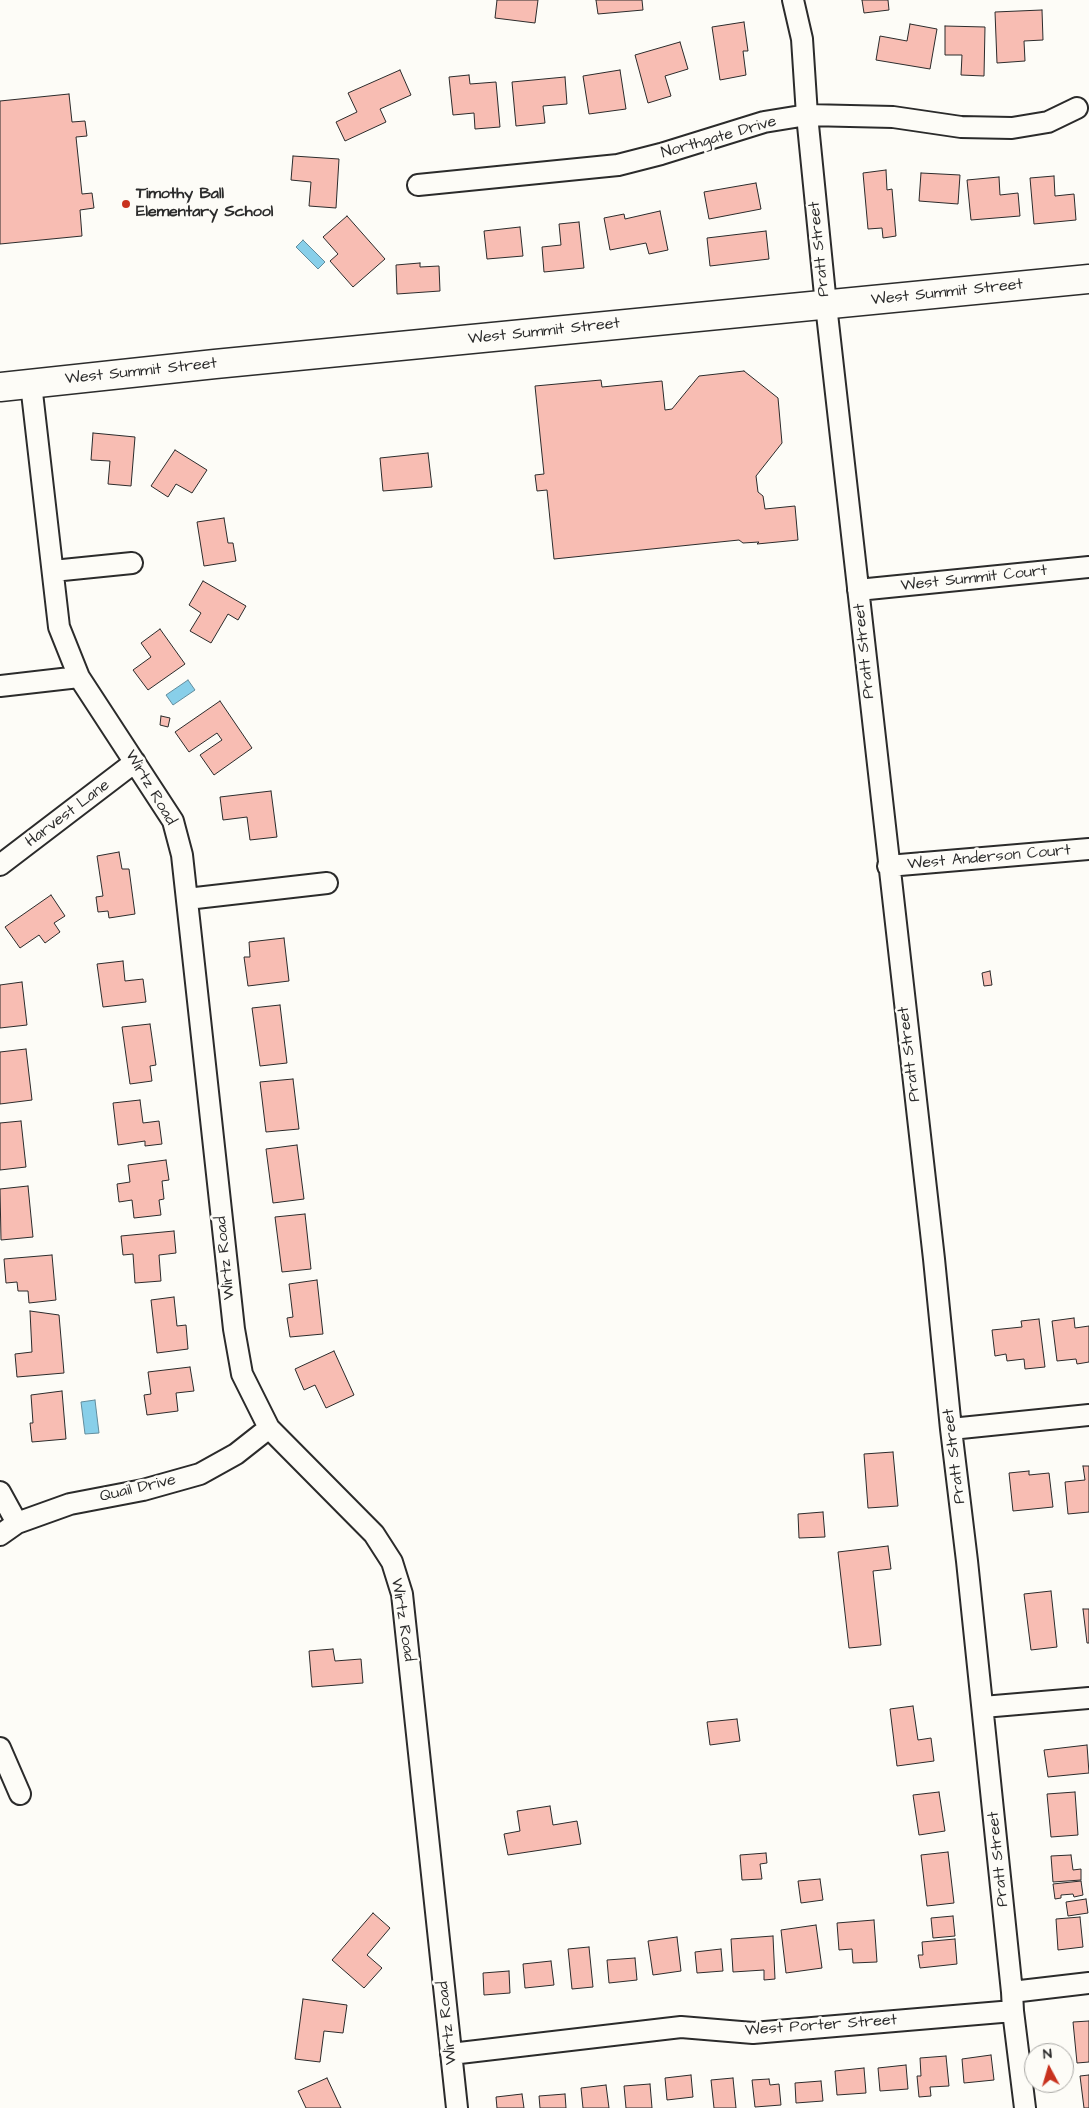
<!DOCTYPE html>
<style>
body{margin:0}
#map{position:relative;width:1089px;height:2108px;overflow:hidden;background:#fdfcf7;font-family:"Architects Daughter",sans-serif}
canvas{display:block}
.north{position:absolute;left:1024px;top:2043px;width:50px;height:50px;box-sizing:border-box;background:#fdfcf7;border:1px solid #a9a8a5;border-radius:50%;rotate:354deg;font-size:14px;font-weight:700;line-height:20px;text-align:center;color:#2b2b2b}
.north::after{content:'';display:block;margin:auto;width:18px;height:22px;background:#c8321e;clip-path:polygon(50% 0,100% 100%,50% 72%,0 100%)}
</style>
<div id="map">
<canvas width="1089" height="2108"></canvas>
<div class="north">N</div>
</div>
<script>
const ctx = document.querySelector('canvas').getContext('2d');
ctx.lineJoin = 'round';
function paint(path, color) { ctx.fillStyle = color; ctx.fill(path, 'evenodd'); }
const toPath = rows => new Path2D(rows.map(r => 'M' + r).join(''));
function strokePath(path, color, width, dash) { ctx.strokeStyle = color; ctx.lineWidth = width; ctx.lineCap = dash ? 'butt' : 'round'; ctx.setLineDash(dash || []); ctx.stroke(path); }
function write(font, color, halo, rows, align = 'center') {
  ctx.font = font + ' "Architects Daughter",sans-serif'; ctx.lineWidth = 5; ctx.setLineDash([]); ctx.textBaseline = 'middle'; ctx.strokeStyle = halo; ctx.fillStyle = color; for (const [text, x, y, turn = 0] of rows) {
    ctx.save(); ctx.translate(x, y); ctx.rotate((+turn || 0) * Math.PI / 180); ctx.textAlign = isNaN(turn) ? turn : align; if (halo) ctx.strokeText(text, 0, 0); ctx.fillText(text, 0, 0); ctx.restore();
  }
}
const water = toPath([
 [303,240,325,262,318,269,296,247,303,240],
 [188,680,195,690,173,705,166,695,188,680],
 [95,1400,99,1433,85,1434,81,1402,95,1400]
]);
const building = toPath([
 [497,0,538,0,535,23,495,18,497,0],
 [596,0,642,0,643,10,598,14,596,0],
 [862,0,888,0,889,10,864,13,862,0],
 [1042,10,1043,40,1024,41,1025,61,997,63,995,12,1042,10],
 [744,22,748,51,743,51,746,75,720,80,712,27,744,22],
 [910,24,937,29,930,69,876,60,880,36,907,41,910,24],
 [945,26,985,27,984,76,961,75,962,55,945,55,945,26],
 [680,42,688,69,665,76,671,96,648,103,635,55,680,42],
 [400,70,411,95,380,109,386,122,345,141,336,122,357,112,348,93,400,70],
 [620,70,626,109,589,114,583,76,620,70],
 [469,75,470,84,496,82,500,127,475,129,474,113,453,115,449,77,469,75],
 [565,77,567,104,543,106,545,123,516,126,512,82,565,77],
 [69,94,72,122,85,121,87,136,76,137,82,194,92,193,94,208,80,210,82,236,0,244,0,101,69,94],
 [293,156,339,159,336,208,309,206,311,182,291,180,293,156],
 [886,170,887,190,892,189,896,236,883,238,882,228,868,229,863,173,886,170],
 [921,173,960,175,958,204,919,201,921,173],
 [1054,176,1055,196,1074,194,1076,220,1034,224,1030,178,1054,176],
 [999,177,1000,195,1018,193,1020,216,971,220,967,180,999,177],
 [756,183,761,209,709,219,704,192,756,183],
 [660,211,668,250,649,254,646,243,610,250,604,218,624,214,625,219,660,211],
 [347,216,385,259,353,287,330,261,338,254,323,237,347,216],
 [579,222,584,268,544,272,542,247,561,245,559,224,579,222],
 [520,227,523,256,487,259,484,231,520,227],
 [766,231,769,259,710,266,707,238,766,231],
 [420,263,420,267,439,266,440,291,397,294,396,265,420,263],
 [744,371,778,398,782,443,756,476,758,492,763,496,765,509,795,506,798,540,757,544,759,542,743,543,739,540,554,559,547,490,537,491,535,475,544,474,535,386,601,380,602,387,662,381,665,410,672,409,699,376,744,371],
 [93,433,135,437,131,486,108,484,110,461,91,460,93,433],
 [175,450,207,470,192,493,176,484,168,497,151,486,175,450],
 [428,453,432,487,383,491,380,458,428,453],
 [224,518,228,543,233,543,236,561,204,566,197,522,224,518],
 [203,581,246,606,238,620,228,614,211,643,190,631,201,613,189,605,203,581],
 [160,629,185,664,148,690,133,670,151,657,141,643,160,629],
 [220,701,252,748,214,775,200,755,222,740,217,733,189,752,175,732,220,701],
 [161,716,170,718,168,727,160,725,161,716],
 [271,791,277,837,250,840,247,817,223,820,220,797,271,791],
 [119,852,122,869,129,869,135,914,109,918,108,911,98,912,96,897,103,896,97,856,119,852],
 [51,895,65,916,54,923,60,932,45,943,39,935,20,948,5,927,51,895],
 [284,938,289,981,248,986,244,957,250,957,249,942,284,938],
 [123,961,125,981,143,979,146,1002,103,1007,97,964,123,961],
 [990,971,992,985,984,986,982,973,990,971],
 [22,982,27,1025,0,1028,0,985,22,982],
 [280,1005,287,1063,260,1066,252,1008,280,1005],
 [150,1024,156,1065,150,1066,152,1081,130,1084,122,1027,150,1024],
 [26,1049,32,1100,0,1104,0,1052,26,1049],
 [293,1079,299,1129,266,1132,260,1082,293,1079],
 [140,1100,143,1123,159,1121,162,1144,145,1146,145,1141,118,1145,113,1103,140,1100],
 [21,1121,26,1167,0,1170,0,1123,21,1121],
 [297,1145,304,1199,273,1203,266,1149,297,1145],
 [166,1160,169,1180,162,1181,164,1199,159,1200,161,1215,134,1218,132,1200,119,1202,117,1184,130,1182,128,1165,166,1160],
 [28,1186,33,1237,1,1240,0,1189,28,1186],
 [305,1214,311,1269,282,1272,275,1217,305,1214],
 [174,1231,176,1253,159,1255,161,1281,135,1283,133,1254,123,1255,121,1236,174,1231],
 [52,1255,56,1300,29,1303,28,1291,18,1291,17,1282,6,1283,4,1259,52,1255],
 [317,1280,323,1334,290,1337,287,1318,293,1317,289,1284,317,1280],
 [174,1297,177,1326,186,1325,188,1349,157,1353,151,1300,174,1297],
 [30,1311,59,1315,64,1373,17,1377,15,1354,32,1352,30,1311],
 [1074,1318,1075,1328,1089,1326,1089,1362,1077,1364,1076,1359,1057,1361,1052,1321,1074,1318],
 [1039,1319,1045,1367,1025,1369,1024,1359,1007,1361,1006,1354,995,1356,992,1330,1022,1327,1021,1321,1039,1319],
 [334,1351,354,1395,326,1408,315,1385,304,1390,295,1369,334,1351],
 [190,1367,194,1391,176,1393,178,1411,147,1415,144,1395,151,1394,148,1372,190,1367],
 [62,1391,66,1439,32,1442,30,1423,33,1423,31,1395,62,1391],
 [893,1452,898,1506,868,1508,864,1454,893,1452],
 [1083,1466,1089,1466,1089,1512,1068,1514,1065,1482,1085,1480,1083,1466],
 [1029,1471,1029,1475,1049,1473,1053,1507,1013,1511,1009,1473,1029,1471],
 [823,1512,825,1537,799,1538,798,1514,823,1512],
 [888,1546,891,1569,873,1571,881,1645,849,1648,838,1552,888,1546],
 [1051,1591,1057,1647,1031,1650,1024,1594,1051,1591],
 [1083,1609,1089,1609,1089,1643,1087,1643,1083,1609],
 [333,1649,335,1661,361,1659,363,1683,312,1687,309,1651,333,1649],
 [913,1706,918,1740,931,1738,934,1761,897,1766,890,1709,913,1706],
 [737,1719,740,1741,710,1745,707,1722,737,1719],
 [1087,1745,1089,1773,1048,1777,1044,1750,1087,1745],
 [939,1792,945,1831,919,1835,913,1795,939,1792],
 [1075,1792,1078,1835,1051,1837,1047,1794,1075,1792],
 [550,1806,553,1825,577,1821,581,1844,508,1855,504,1834,520,1831,517,1811,550,1806],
 [948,1852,954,1903,927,1906,921,1855,948,1852],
 [766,1853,767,1863,760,1864,762,1879,742,1880,740,1855,766,1853],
 [1071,1855,1073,1870,1081,1869,1081,1880,1053,1882,1051,1856,1071,1855],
 [820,1879,823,1900,801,1903,798,1881,820,1879],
 [1081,1881,1083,1895,1074,1897,1073,1894,1061,1895,1061,1898,1055,1899,1053,1884,1081,1881],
 [1086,1899,1088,1913,1068,1916,1066,1902,1086,1899],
 [373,1913,390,1928,367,1955,382,1968,364,1988,332,1960,373,1913],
 [953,1916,955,1936,933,1938,931,1918,953,1916],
 [1080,1917,1083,1947,1058,1950,1056,1919,1080,1917],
 [874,1920,877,1962,853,1963,852,1949,839,1950,837,1923,874,1920],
 [816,1925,822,1968,786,1973,781,1930,816,1925],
 [773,1936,775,1979,764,1980,764,1970,733,1972,731,1939,773,1936],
 [677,1937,681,1971,653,1975,648,1941,677,1937],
 [955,1939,957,1964,920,1968,918,1955,923,1955,922,1942,955,1939],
 [589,1947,593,1987,572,1989,568,1949,589,1947],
 [721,1949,723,1971,697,1973,695,1952,721,1949],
 [635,1958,637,1980,609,1983,607,1960,635,1958],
 [551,1961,554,1985,525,1988,523,1964,551,1961],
 [509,1971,510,1993,484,1995,483,1973,509,1971],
 [303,1999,347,2005,343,2033,324,2031,320,2062,295,2059,303,1999],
 [1089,2021,1089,2062,1077,2063,1073,2022,1089,2021],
 [991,2055,994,2080,964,2083,962,2059,991,2055],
 [946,2056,949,2086,930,2087,931,2096,919,2097,917,2076,921,2076,920,2058,946,2056],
 [906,2065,908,2089,880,2091,878,2068,906,2065],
 [864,2068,866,2093,837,2095,835,2071,864,2068],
 [691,2075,693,2097,667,2100,665,2078,691,2075],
 [1089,2075,1089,2108,1084,2108,1080,2076,1089,2075],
 [327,2078,341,2108,306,2108,298,2091,327,2078],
 [733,2078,736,2108,714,2108,711,2080,733,2078],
 [769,2079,770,2085,779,2084,781,2105,755,2107,752,2080,769,2079],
 [821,2081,823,2101,796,2103,795,2083,821,2081],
 [650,2084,652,2108,626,2108,624,2086,650,2084],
 [606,2085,609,2108,583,2108,581,2088,606,2085],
 [522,2094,524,2108,497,2108,496,2097,522,2094],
 [565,2094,566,2108,540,2108,539,2096,565,2094]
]);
const street = toPath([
 [793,0,802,39,807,115,826,305,934,1259,951,1429,967,1561,1012,1992,1013,2011,1025,2108],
 [418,185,618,165,661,154,764,122,807,115,893,117,961,127,1012,128,1048,122,1077,108],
 [31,384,59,627,79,677,173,821,182,855,234,1329,242,1374,269,1428,374,1534,392,1562,402,1594,457,2108],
 [53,571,132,563],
 [858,590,1089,567],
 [0,686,79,677],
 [0,865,135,762],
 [888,866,1089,849],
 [187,899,327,883],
 [951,1429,1089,1415],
 [0,1492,17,1523],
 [0,1535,17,1523,70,1504,143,1490,200,1474,236,1454,269,1428],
 [983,1707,1089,1698],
 [0,1748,20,1794],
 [1012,1992,1089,1983],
 [451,2054,681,2027,753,2033,1013,2011]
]);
const secondary = toPath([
 [0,387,215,364,1089,279]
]);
const markers = [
 [126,204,5,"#c8321e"]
];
const streetNames = [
 ["Northgate Drive",719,138,-16],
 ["Pratt Street",820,249,-96],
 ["West Summit Street",947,293,-6],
 ["West Summit Street",544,332,-6],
 ["West Summit Street",141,372,-6],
 ["West Summit Court",974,579,-6],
 ["Pratt Street",865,651,-96],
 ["Wirtz Road",150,788,59],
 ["Harvest Lane",68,814,-37],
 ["West Anderson Court",989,858,-5],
 ["Pratt Street",910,1054,-97],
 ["Wirtz Road",226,1258,-96],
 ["Pratt Street",955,1456,-97],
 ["Quail Drive",138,1489,-13],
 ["Wirtz Road",402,1620,81],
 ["Pratt Street",999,1859,-96],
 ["Wirtz Road",448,2023,-96],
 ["West Porter Street",821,2026,-4]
];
const poiNames = [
 ["Timothy Ball",136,195],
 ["Elementary School",136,213]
];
paint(water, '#88cfe9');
strokePath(water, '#638d9d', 1);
paint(building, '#f8bdb3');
strokePath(building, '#2b2b2b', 1);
strokePath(street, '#2b2b2b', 24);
strokePath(secondary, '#2b2b2b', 31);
strokePath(street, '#fdfcf7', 20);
strokePath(secondary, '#fdfcf7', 28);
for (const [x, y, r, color] of markers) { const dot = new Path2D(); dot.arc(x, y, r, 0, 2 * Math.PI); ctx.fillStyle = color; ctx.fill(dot); strokePath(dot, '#fdfcf7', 2); }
write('16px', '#2b2b2b', '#fdfcf7', streetNames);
write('bold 16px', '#2b2b2b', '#fdfcf7', poiNames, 'left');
</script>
